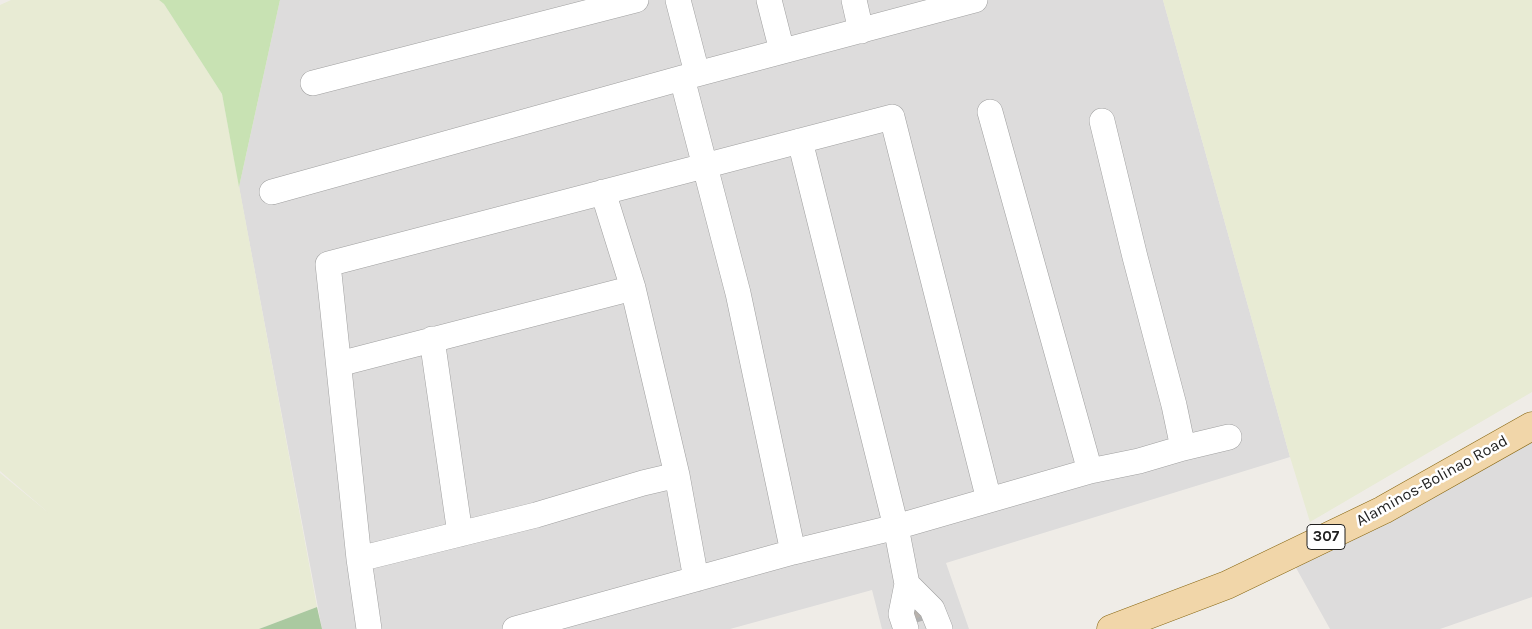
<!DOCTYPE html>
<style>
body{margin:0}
canvas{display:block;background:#efece7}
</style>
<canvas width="1532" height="629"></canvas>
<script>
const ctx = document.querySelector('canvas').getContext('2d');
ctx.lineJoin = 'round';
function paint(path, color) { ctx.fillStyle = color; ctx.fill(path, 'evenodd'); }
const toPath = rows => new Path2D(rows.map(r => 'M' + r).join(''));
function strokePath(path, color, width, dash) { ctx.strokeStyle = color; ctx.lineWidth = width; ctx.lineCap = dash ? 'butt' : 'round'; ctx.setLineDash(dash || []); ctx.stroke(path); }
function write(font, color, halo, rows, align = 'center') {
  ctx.font = font + ' Karla,sans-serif'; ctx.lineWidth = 5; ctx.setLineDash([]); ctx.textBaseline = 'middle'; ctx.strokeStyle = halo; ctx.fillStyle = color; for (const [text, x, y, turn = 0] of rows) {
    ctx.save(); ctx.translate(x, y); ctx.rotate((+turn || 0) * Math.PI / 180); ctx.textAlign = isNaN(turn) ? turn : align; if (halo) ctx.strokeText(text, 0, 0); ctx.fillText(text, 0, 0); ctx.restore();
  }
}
const residential = toPath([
 [280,0,1163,0,1290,457,946,563,969,629,882,629,872,590,730,629,322,629,239,187],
 [1532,441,1532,597,1440,629,1330,629,1295,566]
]);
const farmland = toPath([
 [11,0,159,0,164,4,222,94,317,607,259,629,0,629,0,473,50,514,0,471,0,5],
 [1163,0,1532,0,1532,392,1310,522,1290,457]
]);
const grass = toPath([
 [159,0,280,0,239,187,222,94,164,4]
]);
const forest = toPath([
 [317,607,322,629,259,629]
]);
const shadow = toPath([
 [908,607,928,619,915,623]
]);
const building = toPath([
 [921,602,925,615,911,620,907,607]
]);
const street = toPath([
 [678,0,697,73],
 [769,0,782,51],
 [854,0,861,31],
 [682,78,738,293,793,552],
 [313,83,636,0],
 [990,112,1090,471],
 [1102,121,1135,257,1174,405,1183,448],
 [800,141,896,527,907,584,901,614,906,629],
 [272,192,682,78,975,0],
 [603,192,633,288,677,475,696,579],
 [432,339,460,534],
 [339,364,633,288],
 [359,559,536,515,643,483,677,475],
 [907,584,932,609,940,629],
 [369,629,359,559,328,264,892,117,989,500],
 [515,629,793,552,896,527,1090,471,1139,461,1183,448,1229,437]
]);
const primary = toPath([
 [1111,629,1227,585,1383,510,1532,426]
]);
const shields = [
 [1326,537,38]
];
const shieldNames = [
 ["307",1326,537]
];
const streetNames = [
 ["Alaminos-Bolinao Road",1432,481,-29]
];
paint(residential, '#dddcdc');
paint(farmland, '#e8ebd4');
paint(grass, '#c8e2b3');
paint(forest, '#aac9a0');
paint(shadow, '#0003');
paint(building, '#b8b2ad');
strokePath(street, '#a0a0a0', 26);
strokePath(primary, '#886712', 29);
strokePath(street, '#fff', 25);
strokePath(primary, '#f1d6a9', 28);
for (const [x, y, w] of shields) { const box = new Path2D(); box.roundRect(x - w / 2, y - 12.5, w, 25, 4); ctx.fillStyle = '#fff'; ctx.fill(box); strokePath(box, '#1f1f1f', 1); }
write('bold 15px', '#1f1f1f', null, shieldNames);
write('16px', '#1f1f1f', '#fff', streetNames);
</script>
